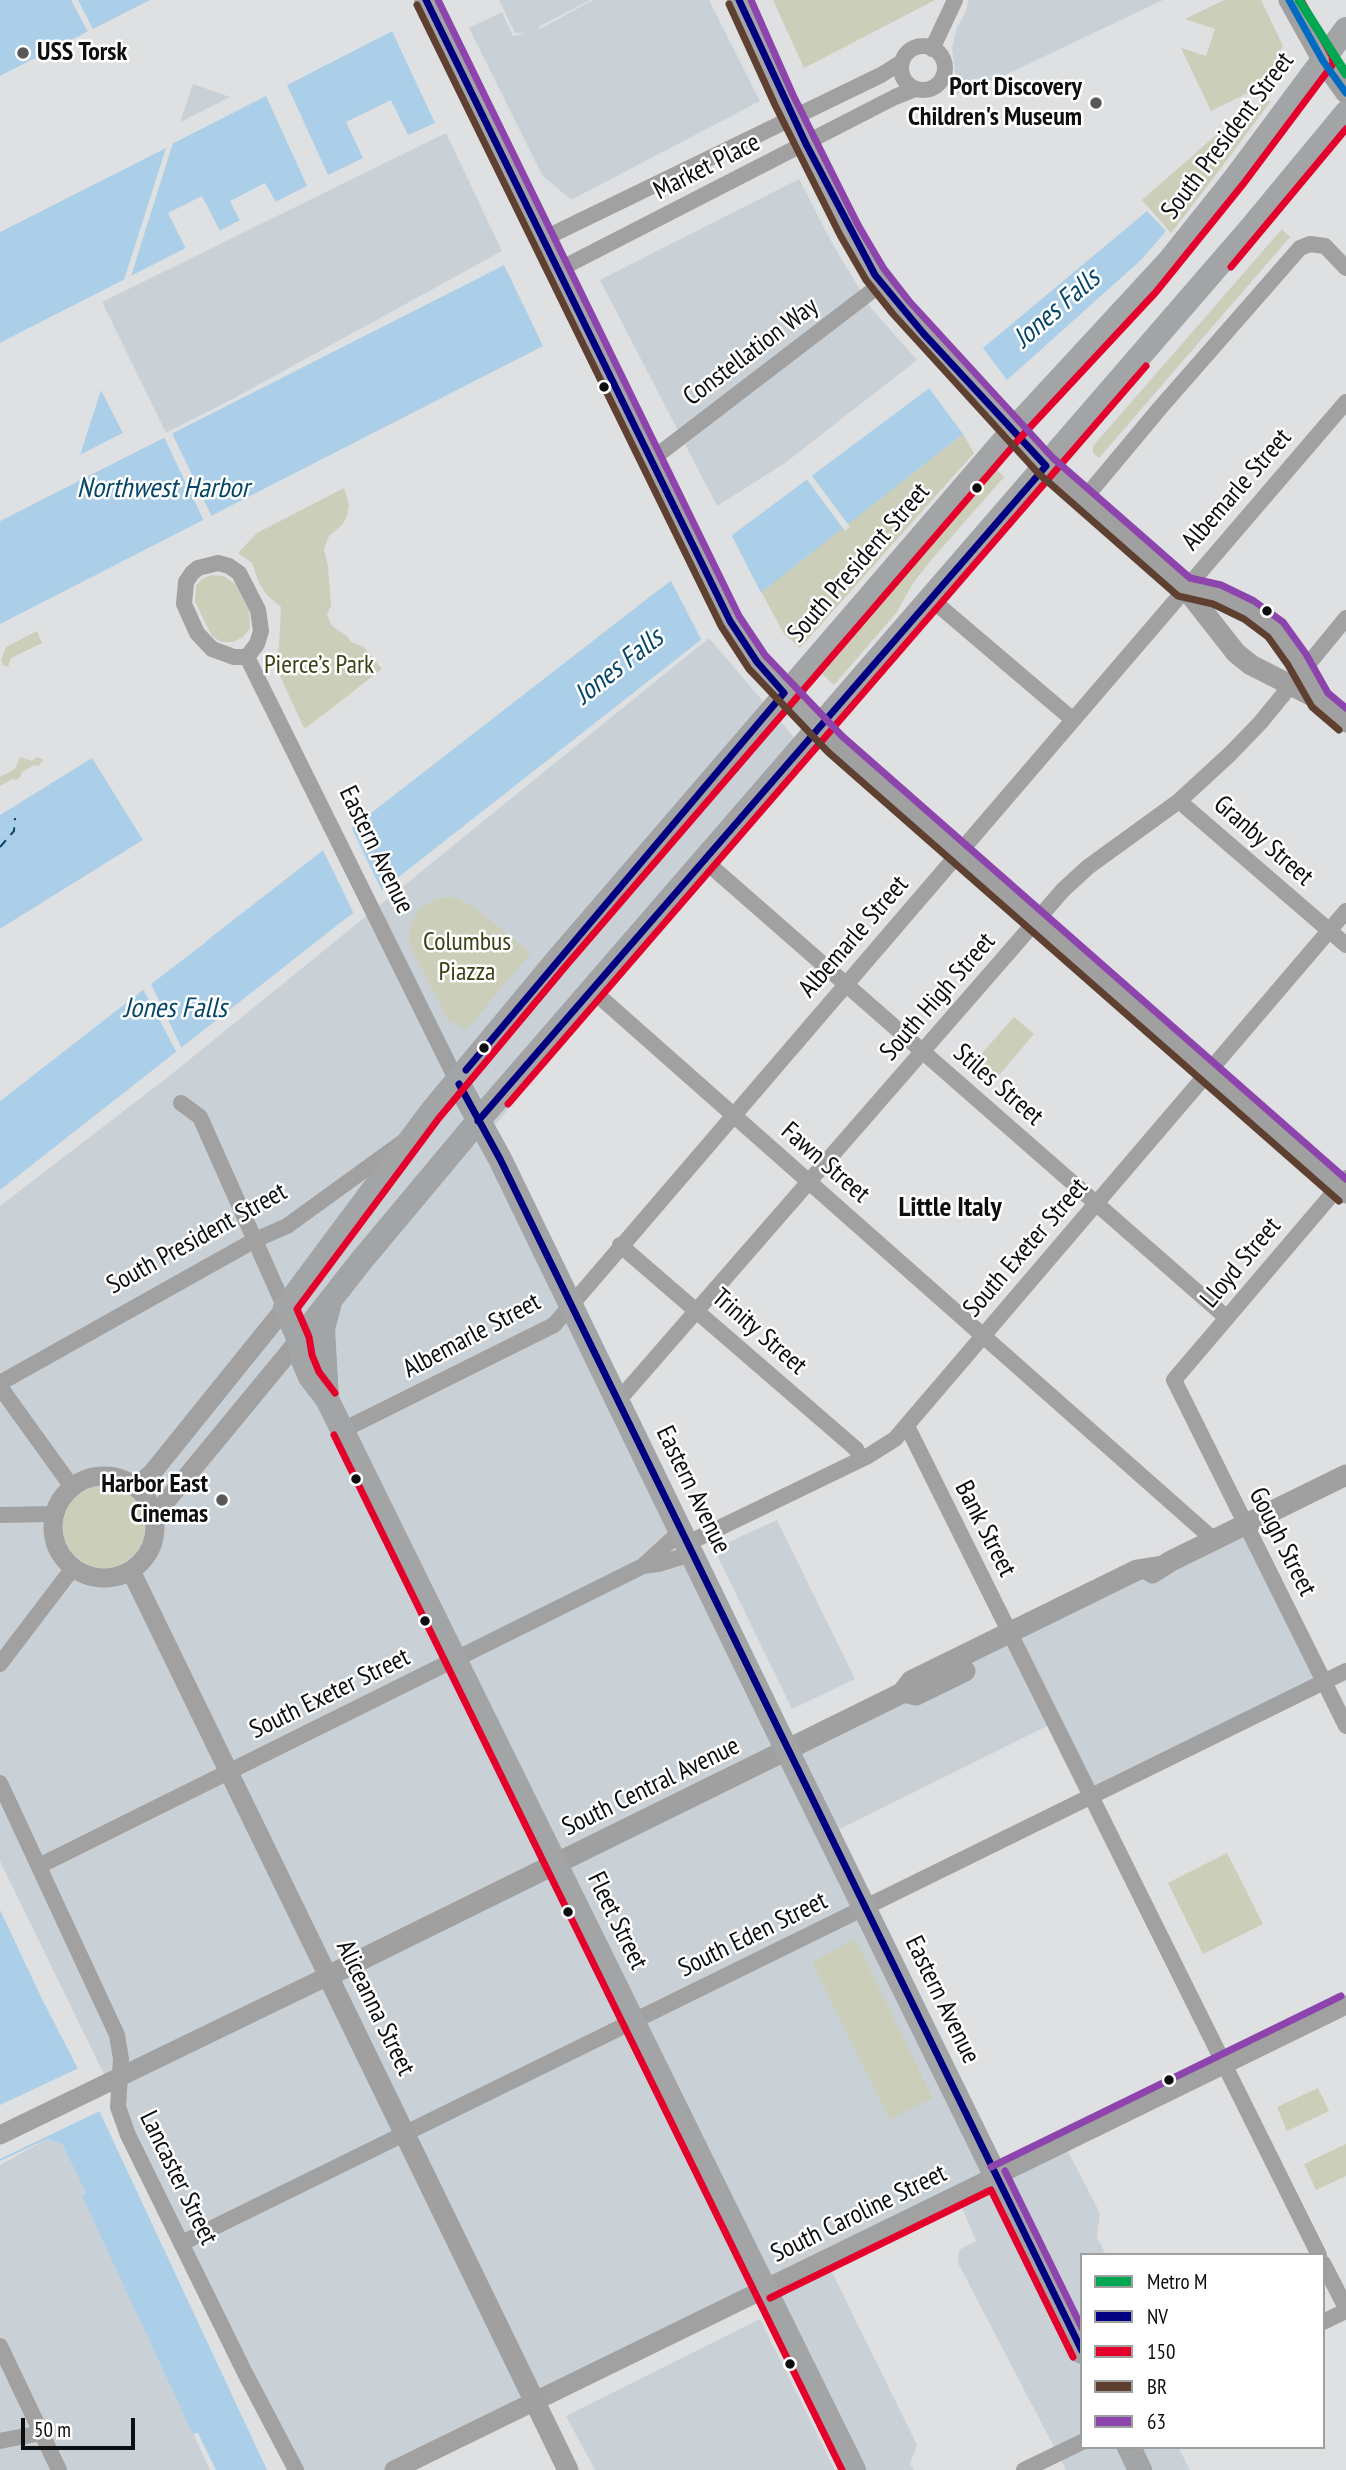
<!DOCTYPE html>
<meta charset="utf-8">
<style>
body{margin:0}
#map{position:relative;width:1346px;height:2470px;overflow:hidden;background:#dee0e2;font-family:"PT Sans Narrow",sans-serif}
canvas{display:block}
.legend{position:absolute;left:1080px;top:2253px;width:245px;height:196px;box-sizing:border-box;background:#fff;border:2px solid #9e9f9f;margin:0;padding:9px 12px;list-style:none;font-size:21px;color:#0d0e10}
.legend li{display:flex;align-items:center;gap:14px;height:35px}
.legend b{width:35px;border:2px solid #9e9f9f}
.scale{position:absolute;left:21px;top:2418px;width:114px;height:32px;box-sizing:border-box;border:4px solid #0d0e10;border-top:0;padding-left:9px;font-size:21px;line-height:24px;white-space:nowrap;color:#0d0e10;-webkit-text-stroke:5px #fff;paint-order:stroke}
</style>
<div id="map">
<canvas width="1346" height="2470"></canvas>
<ul class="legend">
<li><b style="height:9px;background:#00a651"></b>Metro M</li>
<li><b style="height:9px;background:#000080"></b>NV</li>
<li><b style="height:9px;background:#e4002b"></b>150</li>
<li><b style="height:9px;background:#5f4030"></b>BR</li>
<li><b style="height:9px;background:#8e44ad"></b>63</li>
</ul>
<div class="scale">50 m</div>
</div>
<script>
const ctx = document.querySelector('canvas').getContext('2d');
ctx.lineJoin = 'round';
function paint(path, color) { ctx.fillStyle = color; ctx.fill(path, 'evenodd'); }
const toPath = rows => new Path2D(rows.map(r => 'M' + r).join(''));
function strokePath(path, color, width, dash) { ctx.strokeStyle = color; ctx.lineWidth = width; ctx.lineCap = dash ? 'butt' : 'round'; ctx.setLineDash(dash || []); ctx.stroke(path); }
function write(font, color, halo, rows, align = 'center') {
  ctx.font = font + ' "PT Sans Narrow",sans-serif'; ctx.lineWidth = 5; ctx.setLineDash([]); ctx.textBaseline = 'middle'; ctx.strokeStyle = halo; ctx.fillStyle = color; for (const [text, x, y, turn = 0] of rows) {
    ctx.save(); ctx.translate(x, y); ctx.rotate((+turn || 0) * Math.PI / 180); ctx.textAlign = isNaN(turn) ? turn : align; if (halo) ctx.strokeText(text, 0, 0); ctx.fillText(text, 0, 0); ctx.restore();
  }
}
const built = toPath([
 [499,0,590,0,538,27,540,29,593,0,709,0,760,101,571,200,542,175,469,28,502,12,513,36,525,33,515,33],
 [968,0,1163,0,1003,76,950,97,955,72,952,49,957,27,966,12],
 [193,84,230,97,180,122],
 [446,133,502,251,167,435,102,302],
 [799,179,831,241,870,307,917,360,785,463,717,506,600,280],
 [709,638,803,748,487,1135,787,1752,1244,1527,1323,1683,1097,1796,1059,1720,828,1835,993,2175,1063,2142,1100,2213,1097,2237,1106,2255,1082,2255,1082,2447,1178,2447,1190,2470,1066,2470,958,2263,959,2250,976,2241,956,2194,825,2258,917,2445,910,2464,914,2470,852,2470,764,2289,395,2470,297,2470,0,1861,0,1206,168,1077],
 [777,1520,855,1679,792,1709,714,1549],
 [47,2139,62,2144,87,2194,83,2196,210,2470,0,2470,0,2165],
 [760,2319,835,2470,595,2470,566,2416]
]);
const green = toPath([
 [773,0,935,0,804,68],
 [1224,0,1261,0,1283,46,1266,79,1268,83,1211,111,1181,48,1206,56,1215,29,1185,19],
 [1271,101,1212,180,1171,233,1142,200,1223,129,1230,132,1239,128,1260,103],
 [1282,229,1290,237,1099,458,1093,453,1093,446],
 [963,434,974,453,800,648,784,634,761,591],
 [995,468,1004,477,933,558,913,583,897,612,834,685,822,674,878,608,902,572],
 [344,488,349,505,347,516,342,525,329,536,324,549,328,566,331,605,327,615,332,626,347,636,351,642,364,647,382,669,306,728,303,726,275,665,279,646,281,607,268,596,259,583,252,563,238,553,257,533],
 [212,575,224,576,235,584,249,611,250,628,243,637,233,642,221,642,212,636,195,602,196,586,202,579],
 [37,631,42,643,11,658,8,667,3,665,1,661,6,647],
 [20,757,32,761,37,757,44,760,38,766,34,765,22,772,21,776,16,780,12,779,0,786,0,777,15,769],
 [456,897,477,909,531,953,466,1030,449,1021,409,944,410,927,419,909,437,898],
 [1014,1017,1034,1034,988,1088,967,1070],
 '63 1527a41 41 0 1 1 82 0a41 41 0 1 1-82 0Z',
 [1227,1853,1263,1924,1203,1954,1168,1883],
 [855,1939,933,2098,890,2120,812,1962],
 [1318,2088,1329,2111,1287,2131,1277,2107],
 [1346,2144,1346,2176,1316,2190,1304,2164]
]);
const water = toPath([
 [0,0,150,0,0,76],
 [392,31,435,123,307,186,0,343,0,232],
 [1147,211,1166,231,1141,260,1007,380,963,434,0,1190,0,1101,652,595,983,348],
 [504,265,543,346,0,624,0,521],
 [101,389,123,433,80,455],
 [92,758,143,840,0,929,0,815],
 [0,1910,41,1997,96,2104,267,2470,216,2470,198,2433,193,2434,82,2196,86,2193,62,2144,47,2139,0,2161]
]);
const pier = toPath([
 [71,0,78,0,93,29,154,0,152,3,90,35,0,80,0,76,88,32],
 [390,28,392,31,287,85,328,175,363,158,346,122,391,100,408,135,435,123,437,126,0,347,0,343,124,280,166,148,0,232,0,228],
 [266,96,307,186,276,202,265,183,230,201,240,221,220,231,202,196,168,213,186,249,131,276,173,143],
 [503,262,504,265,172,433,212,517,204,521,164,437,0,521,0,517],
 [983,348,1007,380,963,434,929,388],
 [101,386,104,388,127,434,79,458,76,454,98,388],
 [101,390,123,433,80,455,80,454],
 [810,473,850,527,845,531,805,477],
 [730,532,762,595,703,643,669,577],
 [350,825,383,893,355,916,322,848],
 [143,840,145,843,0,933,0,929],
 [204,939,206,942,151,984,183,1051,178,1055,143,989,0,1101,0,1097],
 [81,2067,102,2110,0,2159,0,2105]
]);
const ferry = toPath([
 [0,847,14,831,15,818]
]);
const minor = toPath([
 '901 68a22 22 0 1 1 44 0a22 22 0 1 1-44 0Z',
 [932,49,955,0],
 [543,239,881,75,902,62],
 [558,270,895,97,915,89],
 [651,460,881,284],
 [1084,499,1160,408,1300,248,1310,244,1325,246,1346,268],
 [218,563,229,566,239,573,258,610,261,631,257,644,247,657,234,657,212,649,197,633,184,604,186,582,192,573,198,568,218,563],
 [931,599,1072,719],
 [247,657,457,1081],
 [1179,801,1346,945],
 [705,861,1227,1318],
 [592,990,1214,1540],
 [181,1103,200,1117,285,1308],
 [1346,1178,1174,1380,1346,1726],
 [620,1245,856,1449,861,1459],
 [0,1383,255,1240,287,1226,403,1142],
 [0,1387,72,1487],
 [617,1402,1063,890,1088,867,1179,801,1230,754,1260,723,1346,618],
 [907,1426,1319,2255],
 [343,1430,554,1325,1346,402],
 [0,1515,54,1514],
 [686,1544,868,1456,895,1439,1346,911],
 [643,1566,680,1532],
 [0,1664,73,1568],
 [0,1783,117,2035,121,2059,118,2107,128,2135,245,2373,296,2470],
 [39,1866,643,1566,658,1564,691,1554],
 [182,2243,1346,1671],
 [1323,2263,1346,2308],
 [1323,2322,1346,2311],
 [0,2346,59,2470],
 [0,2441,41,2433],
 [1024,2470,1082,2442]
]);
const tertiary = toPath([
 '53 1527a51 51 0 1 1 102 0a51 51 0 1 1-102 0Z',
 [135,1487,152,1473,285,1308],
 [154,1516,299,1340],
 [0,2135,328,1976,131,1571],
 [394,2470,1346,2005]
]);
const secondary = toPath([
 [1289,0,1323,61,1346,93],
 [1046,466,1185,588,1236,653,1251,665,1320,700,1346,722],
 [1185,588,1216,594,1249,610,1276,630,1297,659,1320,700],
 [819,729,1346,1193],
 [1152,1573,1171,1561,1346,1475],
 [903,1692,916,1695,965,1671],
 [568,2470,328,1976,902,1693,911,1681,1137,1570,1162,1566]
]);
const primary = toPath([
 [426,0,730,621,757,662,819,729],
 [739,0,806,144,875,275,923,333,1046,466],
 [457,1081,500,1159,778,1732,1082,2352],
 [299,1340,361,1261,478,1121,1255,223,1346,113],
 [327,1399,323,1329,329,1306],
 [1129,2447,1140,2470],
 [854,2470,327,1399,310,1377,302,1358,299,1340,285,1308,431,1112,557,960,1012,431,1169,261,1236,177,1346,29]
]);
const bus1 = toPath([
 [426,0,730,621,757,662,784,693],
 [466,1070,784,693],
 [459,1084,500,1159,1082,2351],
 [478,1121,1046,466,923,333,875,275,806,144,739,0]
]);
const bus2 = toPath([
 [1231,267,1346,129],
 [508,1104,1146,366],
 [335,1393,319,1372,312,1355,309,1337,297,1309,439,1118,565,967,1020,438,1156,292,1244,183,1333,64,1332,56,1301,0],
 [334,1435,842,2470],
 [770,2298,991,2190,1073,2357]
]);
const bus3 = toPath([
 [729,4,775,105,840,235,866,280,893,314,1038,473,1178,596,1213,604,1244,619,1268,637,1288,665,1312,707,1339,730],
 [417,5,721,626,749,669,828,752,1339,1201]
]);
const bus4 = toPath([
 [438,0,739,616,765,655,842,736,1346,1179],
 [751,0,793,95,858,225,884,269,909,301,1053,458,1190,578,1221,585,1254,601,1283,622,1306,654,1328,693,1346,708],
 [991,2167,1341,1996],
 [1005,2171,1082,2328]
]);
const bus5 = toPath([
 [1289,0,1323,61,1346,93]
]);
const metro1 = toPath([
 [1299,0,1346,74]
]);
const markers = [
 [23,53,7,"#56585a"],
 [1096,103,7,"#56585a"],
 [604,387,6,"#0d0e10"],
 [977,488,6,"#0d0e10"],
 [1267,611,6,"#0d0e10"],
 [484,1048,6,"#0d0e10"],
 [356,1479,6,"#0d0e10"],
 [222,1500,7,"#56585a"],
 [425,1621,6,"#0d0e10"],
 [568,1912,6,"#0d0e10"],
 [1169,2080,6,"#0d0e10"],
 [790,2364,6,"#0d0e10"]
];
const poiNames = [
 ["USS Torsk",37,53,"left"],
 ["Port Discovery",1082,88],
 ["Children's Museum",1082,118],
 ["Harbor East",208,1485],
 ["Cinemas",208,1515]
];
const streetNames = [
 ["South President Street",1228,136,-53],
 ["Market Place",707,167,-27],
 ["Constellation Way",751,352,-37],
 ["Albemarle Street",1237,490,-49],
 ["South President Street",859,563,-49],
 ["Granby Street",1263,841,41],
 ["Eastern Avenue",376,850,64],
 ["Albemarle Street",854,937,-49],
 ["South High Street",938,997,-49],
 ["Stiles Street",998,1085,41],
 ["Fawn Street",825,1163,41],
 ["South President Street",197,1239,-29],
 ["South Exeter Street",1026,1248,-49],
 ["Lloyd Street",1241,1263,-50],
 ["Trinity Street",759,1332,41],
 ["Albemarle Street",472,1336,-28],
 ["Eastern Avenue",693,1490,64],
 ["Bank Street",985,1529,63],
 ["Gough Street",1282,1542,63],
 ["South Exeter Street",330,1694,-26],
 ["South Central Avenue",651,1787,-26],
 ["Fleet Street",617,1921,64],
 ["South Eden Street",753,1935,-26],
 ["Eastern Avenue",942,2000,64],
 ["Aliceanna Street",375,2008,64],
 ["Lancaster Street",178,2178,64],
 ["South Caroline Street",859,2214,-26]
];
const parkNames = [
 ["Pierce’s Park",319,666],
 ["Columbus",467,943],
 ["Piazza",467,973]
];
const waterNames = [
 ["Jones Falls",1057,309,-41],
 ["Northwest Harbor",163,489],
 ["Jones Falls",619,667,-38],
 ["Jones Falls",175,1009]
];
const neighbourhoodNames = [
 ["Little Italy",950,1208]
];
paint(built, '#cad1d6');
paint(green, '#cbceb8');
paint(water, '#accfe9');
paint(pier, '#dee0e2');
strokePath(ferry, '#064668', 2, [9, 7]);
strokePath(minor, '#a1a1a1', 16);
strokePath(tertiary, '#a1a1a1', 19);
strokePath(secondary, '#a0a0a1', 21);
strokePath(primary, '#a2a4a5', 24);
strokePath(bus1, '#000080', 7);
strokePath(bus2, '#e4002b', 7);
strokePath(bus3, '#5f4030', 7);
strokePath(bus4, '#8e44ad', 7);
strokePath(bus5, '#006bc3', 7);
strokePath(metro1, '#00a651', 9);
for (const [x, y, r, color] of markers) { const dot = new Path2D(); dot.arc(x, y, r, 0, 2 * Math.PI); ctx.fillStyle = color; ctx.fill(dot); strokePath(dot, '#fff', 2.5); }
write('bold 26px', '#0d0e10', '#fff', poiNames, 'right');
write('26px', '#0d0e10', '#fff', streetNames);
write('26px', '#3e4116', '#fff', parkNames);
write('italic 28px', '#064668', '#fff', waterNames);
write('bold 28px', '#0d0e10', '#fff', neighbourhoodNames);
</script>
